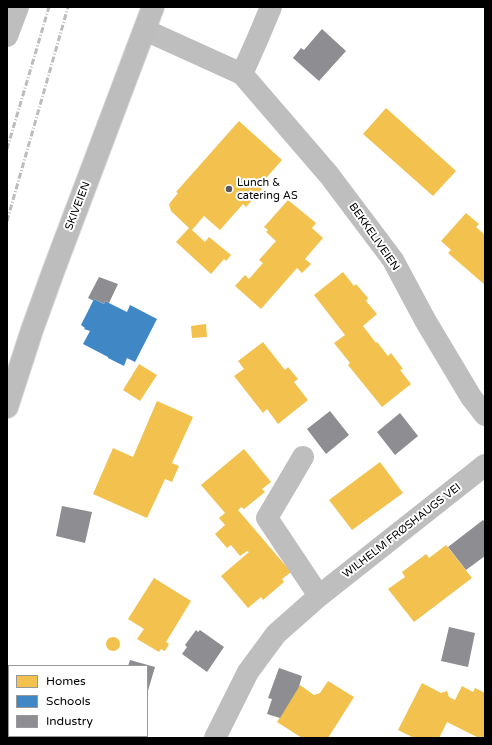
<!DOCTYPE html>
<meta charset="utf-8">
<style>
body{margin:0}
#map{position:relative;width:492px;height:745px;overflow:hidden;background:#fff;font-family:"Varela Round",sans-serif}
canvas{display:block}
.frame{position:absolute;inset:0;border:8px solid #000;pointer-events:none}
.legend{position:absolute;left:8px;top:665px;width:140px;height:72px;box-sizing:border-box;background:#fff;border:1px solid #999;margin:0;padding:5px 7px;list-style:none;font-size:12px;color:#000}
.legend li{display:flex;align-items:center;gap:8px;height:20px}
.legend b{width:20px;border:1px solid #999}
</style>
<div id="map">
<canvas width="492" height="745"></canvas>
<div class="frame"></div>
<ul class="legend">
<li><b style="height:11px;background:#f2c14e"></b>Homes</li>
<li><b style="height:11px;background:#3f88c5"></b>Schools</li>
<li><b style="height:11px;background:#8d8d92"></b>Industry</li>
</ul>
</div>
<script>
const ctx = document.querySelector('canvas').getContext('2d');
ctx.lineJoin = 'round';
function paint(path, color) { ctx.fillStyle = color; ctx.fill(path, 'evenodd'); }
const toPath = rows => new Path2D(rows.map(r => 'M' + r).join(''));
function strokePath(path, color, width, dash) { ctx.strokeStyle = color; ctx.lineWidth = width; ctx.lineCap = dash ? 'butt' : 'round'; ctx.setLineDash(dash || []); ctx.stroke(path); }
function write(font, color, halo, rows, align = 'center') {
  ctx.font = font + ' "Varela Round",sans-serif'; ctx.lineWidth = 4; ctx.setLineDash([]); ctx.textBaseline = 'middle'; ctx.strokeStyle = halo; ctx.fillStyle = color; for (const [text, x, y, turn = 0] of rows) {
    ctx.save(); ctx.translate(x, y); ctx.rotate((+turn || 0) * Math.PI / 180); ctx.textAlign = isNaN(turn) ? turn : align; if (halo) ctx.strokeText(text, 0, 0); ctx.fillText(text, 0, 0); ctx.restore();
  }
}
const homes = toPath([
 [386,108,456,171,433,196,363,134],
 [239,121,282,160,259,186,262,189,246,207,243,204,220,230,204,216,192,230,205,242,209,237,231,255,226,261,224,259,211,274,176,242,189,228,171,211,169,204,178,193,176,192],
 [288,200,316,223,312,228,323,238,305,259,311,264,302,273,297,268,261,309,235,286,245,275,249,279,263,263,259,260,276,241,266,232,268,230,264,227],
 [466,213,479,224,476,227,485,235,485,285,448,253,451,250,441,241],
 [343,272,354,286,356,284,368,298,366,301,377,314,363,326,376,343,377,342,388,356,391,353,403,369,400,370,411,384,382,407,348,365,350,363,334,343,345,335,314,295],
 [206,324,207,337,192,338,191,326],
 [263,342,285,370,288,367,298,379,294,382,308,400,278,424,267,409,263,413,234,376,244,369,238,361],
 [139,364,157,375,140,401,123,390],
 [157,401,193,417,172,463,179,466,172,482,165,479,147,518,93,494,113,448,133,457],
 [244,449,271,482,262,489,265,492,244,509,241,507,238,510,291,572,282,579,284,582,263,600,261,597,248,608,221,576,249,552,247,551,240,556,231,545,227,548,215,534,225,525,219,518,225,513,201,485],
 [380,462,403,493,352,530,329,500],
 [446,545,472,578,414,622,388,589,405,577,402,572,426,554,429,558],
 [154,578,191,601,166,642,169,644,165,651,161,649,159,652,137,639,144,629,128,619],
 '106 644a7 7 0 1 1 14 0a7 7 0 1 1-14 0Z',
 [328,681,354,697,328,738,302,738,277,722,300,685,314,695,320,693],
 [422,683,441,693,447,691,449,697,455,700,462,686,473,692,475,688,485,693,485,738,479,738,447,722,439,738,414,738,398,730],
 [69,736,115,736,115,738,69,738]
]);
const schools = toPath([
 [94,299,104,304,105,301,127,312,130,305,157,319,135,362,127,358,124,366,108,358,108,357,83,344,90,331,84,329,85,328,81,325]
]);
const industry = toPath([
 [322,29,346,51,319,81,293,58,301,48,304,50],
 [99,277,118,284,109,303,105,301,104,304,94,299,94,301,88,298],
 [330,411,349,435,326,454,307,429],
 [400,413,418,436,395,455,377,432],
 [62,506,92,512,85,543,56,536],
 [483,520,485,522,485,556,466,570,448,547],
 [449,627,475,633,468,667,441,661],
 [196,630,198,632,200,630,224,647,207,672,182,654,187,647,185,645],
 [130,660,155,667,147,694,147,666,128,666],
 [279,668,302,676,299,687,280,718,267,714,272,699,268,698]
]);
const minor = toPath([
 [145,30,242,74,329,175,393,260,425,320,471,397,485,415],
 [7,36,18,7],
 [242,74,258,38,271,7],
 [303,457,267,518,319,596],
 [215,738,248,672,276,634,319,596,485,465]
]);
const major = toPath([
 [7,407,32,330,53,272,153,7]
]);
const rail = toPath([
 [7,149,49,7],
 [7,221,68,7]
]);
const markers = [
 [229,189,4,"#595959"]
];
const poiNames = [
 ["Lunch &",237,183],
 ["catering AS",237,196]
];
const streetNames = [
 ["SKIVEIEN",78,206,-69],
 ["BEKKELIVEIEN",374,237,55],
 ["WILHELM FRØSHAUGS VEI",402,531,-38]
];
paint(homes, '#f2c14e');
paint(schools, '#3f88c5');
paint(industry, '#8d8d92');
strokePath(major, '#dbdbdb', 24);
strokePath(minor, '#bebebe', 22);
strokePath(major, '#bdbdbd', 22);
strokePath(rail, '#bdbdbd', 3, [6, 2, 1, 2]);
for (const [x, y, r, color] of markers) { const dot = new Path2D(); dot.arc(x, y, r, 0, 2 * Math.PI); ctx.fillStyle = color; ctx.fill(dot); strokePath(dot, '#fff', 1.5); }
write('11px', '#000', '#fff', poiNames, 'left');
write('11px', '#000', '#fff', streetNames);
</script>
